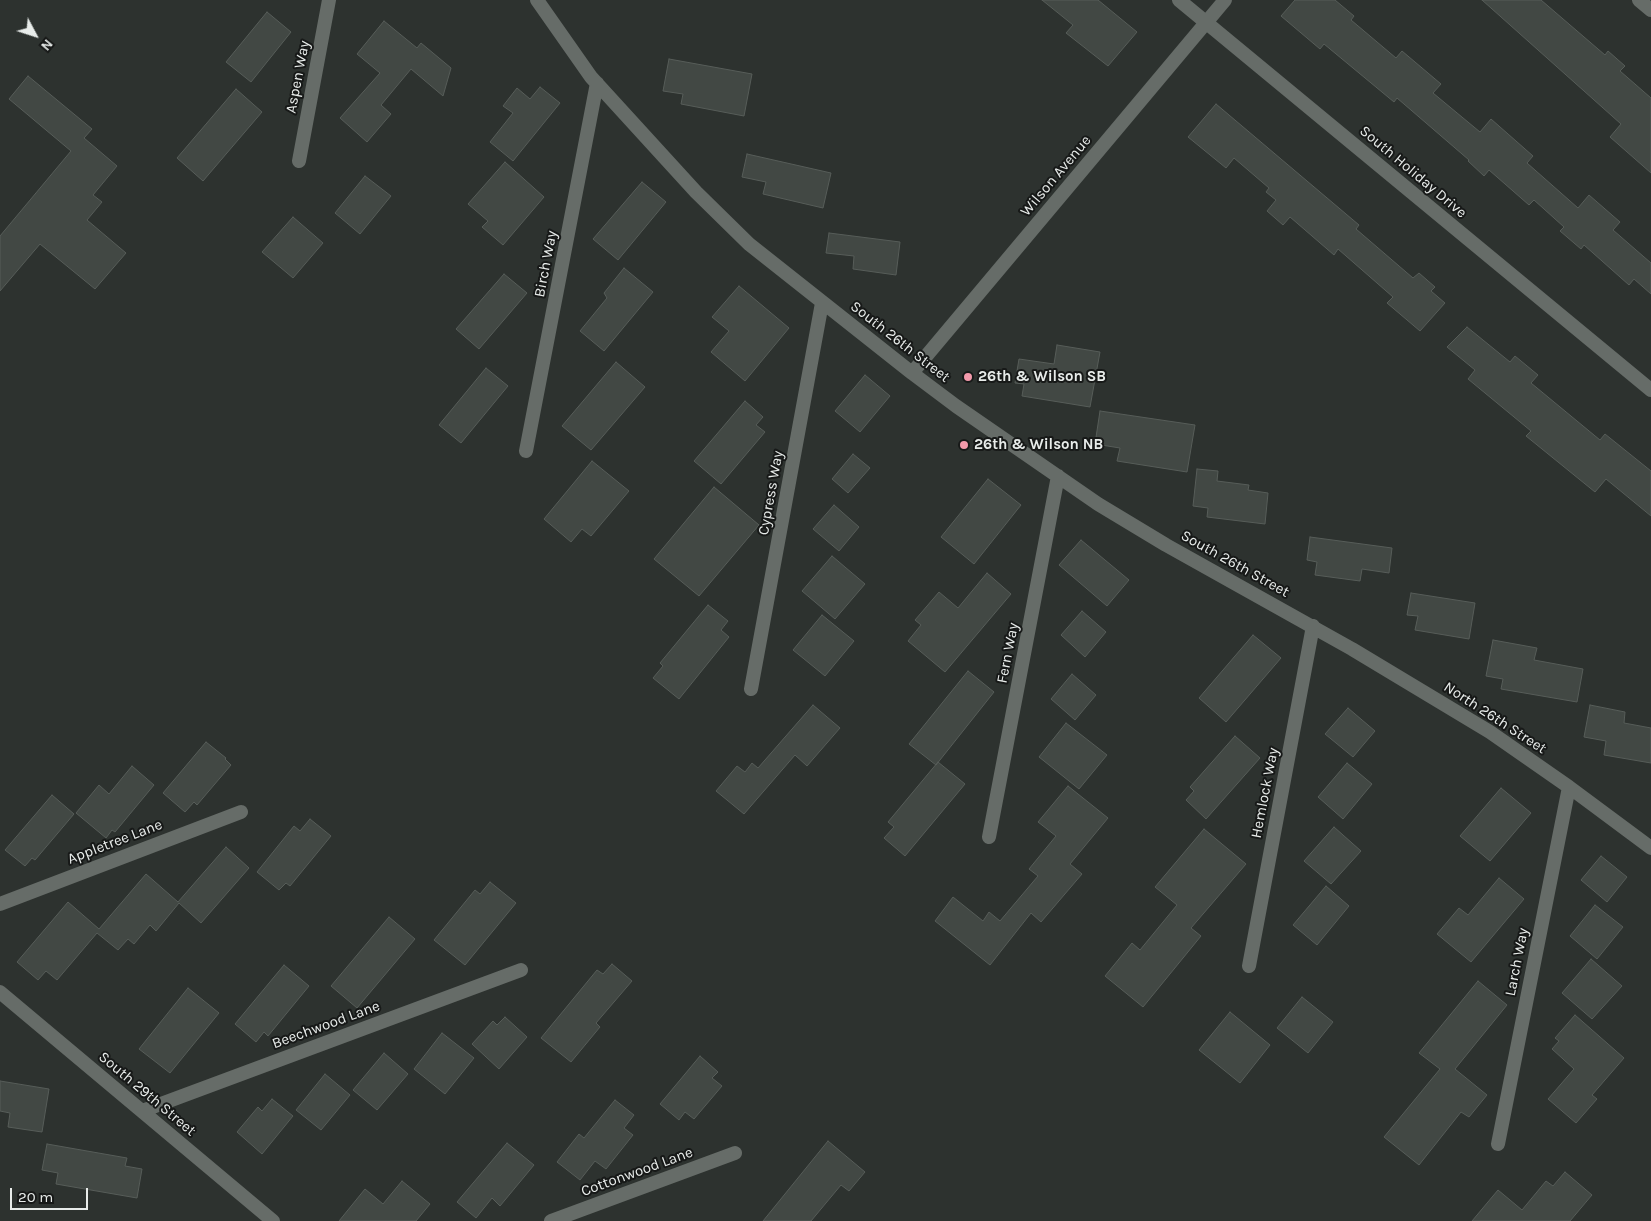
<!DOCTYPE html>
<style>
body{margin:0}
#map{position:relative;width:1651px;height:1221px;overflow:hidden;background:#2d322f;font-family:Karla,sans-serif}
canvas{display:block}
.north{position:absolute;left:10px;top:10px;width:50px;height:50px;-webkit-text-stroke:4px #171918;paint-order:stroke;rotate:130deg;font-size:14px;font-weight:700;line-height:20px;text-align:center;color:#e8ecea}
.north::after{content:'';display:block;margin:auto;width:18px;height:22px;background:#e8ecea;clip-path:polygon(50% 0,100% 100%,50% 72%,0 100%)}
.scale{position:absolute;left:10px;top:1188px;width:78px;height:22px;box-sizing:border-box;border:2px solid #e8ecea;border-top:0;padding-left:6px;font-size:15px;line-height:18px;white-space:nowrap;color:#e8ecea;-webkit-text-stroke:4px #171918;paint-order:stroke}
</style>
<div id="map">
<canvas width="1651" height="1221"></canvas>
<div class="north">N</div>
<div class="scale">20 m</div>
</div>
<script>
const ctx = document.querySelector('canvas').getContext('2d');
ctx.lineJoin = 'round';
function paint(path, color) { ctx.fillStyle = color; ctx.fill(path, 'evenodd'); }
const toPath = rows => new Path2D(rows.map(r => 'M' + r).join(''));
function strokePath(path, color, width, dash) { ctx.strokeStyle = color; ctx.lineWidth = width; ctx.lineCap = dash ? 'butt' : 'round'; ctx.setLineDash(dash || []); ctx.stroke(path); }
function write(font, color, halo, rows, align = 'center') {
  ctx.font = font + ' Karla,sans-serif'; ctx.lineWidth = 4; ctx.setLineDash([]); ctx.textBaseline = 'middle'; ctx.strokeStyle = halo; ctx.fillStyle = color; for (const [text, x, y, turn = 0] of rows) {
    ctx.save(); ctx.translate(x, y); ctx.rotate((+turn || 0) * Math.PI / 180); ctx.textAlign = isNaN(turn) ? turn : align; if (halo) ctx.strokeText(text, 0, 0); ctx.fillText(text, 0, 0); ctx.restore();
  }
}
const building = toPath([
 [1042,0,1098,0,1137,32,1108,66,1066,33,1073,25,1042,0],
 [1295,0,1335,0,1354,16,1351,20,1396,58,1402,51,1441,84,1433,93,1480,132,1491,119,1533,156,1527,163,1578,208,1589,195,1620,222,1613,230,1651,263,1651,294,1634,279,1629,285,1584,245,1581,249,1560,231,1564,227,1534,200,1529,205,1489,170,1484,176,1468,161,1469,160,1397,98,1394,102,1324,44,1320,49,1281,16,1295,0],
 [1482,0,1541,0,1605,55,1608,51,1625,66,1620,71,1651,98,1651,173,1610,137,1621,124,1482,0],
 [267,12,291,32,251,82,226,62,267,12],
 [384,21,417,48,421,43,451,68,443,96,411,69,381,105,391,114,367,142,340,118,380,73,357,54,384,21],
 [669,59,752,74,744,116,681,104,683,94,663,91,669,59],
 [28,76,92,129,84,138,117,166,93,195,102,202,87,220,126,253,95,289,40,244,0,291,0,236,71,151,9,99,28,76],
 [540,87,560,103,513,161,490,142,513,113,503,106,517,88,530,99,540,87],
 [236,89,262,112,203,181,177,158,236,89],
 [1216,104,1359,225,1356,229,1413,278,1419,273,1435,287,1431,291,1445,303,1420,331,1387,303,1393,297,1338,249,1334,255,1290,217,1283,225,1267,211,1276,200,1266,192,1269,188,1234,158,1226,168,1188,137,1216,104],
 [747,154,831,173,823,208,763,194,766,182,742,177,747,154],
 [505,162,544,197,503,245,482,227,488,221,468,204,505,162],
 [365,176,391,196,360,234,335,213,365,176],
 [642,182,666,202,618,260,593,239,642,182],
 [293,217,323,243,293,278,262,252,293,217],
 [829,233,900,242,896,275,853,269,854,256,826,253,829,233],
 [624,268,653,292,604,351,580,331,607,298,604,293,624,268],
 [504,274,527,293,479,349,456,329,504,274],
 [739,286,789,328,745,381,711,352,729,331,712,317,739,286],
 [1467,327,1510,362,1515,356,1538,375,1531,383,1600,440,1605,434,1651,471,1651,516,1606,479,1595,492,1526,436,1531,431,1468,379,1475,370,1447,347,1467,327],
 [1057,345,1100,352,1090,407,1022,396,1024,384,1015,383,1019,359,1054,364,1057,345],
 [616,362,645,387,591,450,562,426,616,362],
 [486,368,508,386,461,443,439,425,486,368],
 [865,375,890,396,860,432,835,411,865,375],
 [745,401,763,417,756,425,765,432,721,484,694,461,745,401],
 [1100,411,1195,425,1187,472,1117,461,1120,448,1095,444,1100,411],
 [853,454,870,468,848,493,832,479,853,454],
 [592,461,629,491,591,536,582,529,571,542,544,519,592,461],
 [1197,469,1218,471,1217,481,1249,485,1248,490,1268,493,1265,524,1207,517,1208,508,1193,506,1197,469],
 [988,479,1021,505,974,564,941,537,988,479],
 [714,487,759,525,699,596,654,559,714,487],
 [834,505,859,527,839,551,813,529,834,505],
 [1310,537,1392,548,1389,573,1362,569,1360,581,1315,575,1317,562,1307,560,1310,537],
 [1081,540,1129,580,1107,606,1059,565,1081,540],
 [832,556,865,584,835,619,802,591,832,556],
 [987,573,1011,594,945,672,908,641,921,625,915,620,939,592,958,608,987,573],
 [1411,593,1475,603,1469,639,1415,630,1418,616,1407,615,1411,593],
 [708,605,728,621,721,630,729,637,679,699,653,678,663,666,660,663,708,605],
 [1082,611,1106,632,1085,657,1061,635,1082,611],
 [822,615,854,641,825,676,793,650,822,615],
 [1253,635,1281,658,1226,722,1199,698,1253,635],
 [1493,640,1537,648,1534,660,1583,669,1577,702,1501,689,1503,679,1486,676,1493,640],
 [968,671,994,692,936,765,909,744,968,671],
 [1072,674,1096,695,1075,720,1051,699,1072,674],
 [813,705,840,728,807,766,795,755,744,814,716,791,737,766,745,772,752,763,758,768,813,705],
 [1590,705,1625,712,1624,723,1651,728,1651,763,1604,755,1606,741,1584,737,1590,705],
 [1348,708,1375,731,1353,757,1325,734,1348,708],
 [1066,723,1107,755,1079,789,1039,757,1066,723],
 [1235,736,1260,758,1206,819,1186,800,1194,791,1190,787,1235,736],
 [206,742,226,758,225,759,231,765,197,805,194,802,185,812,163,793,206,742],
 [938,762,965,784,905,856,884,838,894,827,888,822,938,762],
 [1347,763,1372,784,1343,819,1318,797,1347,763],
 [132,766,154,785,115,832,112,830,106,838,76,813,99,785,109,794,132,766],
 [1068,786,1108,818,1070,864,1082,874,1041,922,1031,913,990,965,935,921,953,897,983,921,989,912,1000,921,1038,876,1029,869,1056,836,1038,822,1068,786],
 [1501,788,1531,813,1490,861,1460,836,1501,788],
 [52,795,74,814,35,860,32,858,25,866,5,850,52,795],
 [310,819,331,836,290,886,286,883,279,890,257,872,294,826,300,831,310,819],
 [1334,827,1361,851,1331,884,1304,861,1334,827],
 [1204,829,1246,864,1191,928,1201,936,1143,1007,1105,976,1132,943,1140,950,1177,905,1155,887,1204,829],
 [226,847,249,868,201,923,179,903,156,931,150,925,134,944,128,939,118,950,97,933,57,980,46,971,38,980,17,962,68,902,99,929,146,874,178,902,226,847],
 [1601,856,1627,877,1607,902,1581,880,1601,856],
 [1499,878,1524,899,1471,962,1437,934,1459,908,1468,915,1499,878],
 [490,882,516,903,465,965,434,940,475,890,480,894,490,882],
 [1326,886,1349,906,1317,945,1293,925,1326,886],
 [1595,905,1623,927,1597,959,1570,936,1595,905],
 [389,917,415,939,357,1008,331,986,389,917],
 [1591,959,1622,986,1592,1019,1562,993,1591,959],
 [612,964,632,981,596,1023,600,1027,571,1062,541,1038,597,970,603,974,612,964],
 [284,965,309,986,268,1036,264,1032,256,1042,235,1024,284,965],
 [1478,981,1507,1005,1455,1069,1487,1095,1469,1117,1461,1112,1419,1165,1384,1137,1440,1069,1419,1053,1478,981],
 [188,988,219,1013,170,1073,139,1049,188,988],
 [1302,997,1333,1022,1308,1053,1277,1028,1302,997],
 [1230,1012,1270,1045,1240,1083,1199,1050,1230,1012],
 [1575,1015,1624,1058,1592,1095,1597,1099,1576,1123,1548,1099,1574,1069,1552,1049,1559,1041,1555,1038,1575,1015],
 [505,1017,527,1037,499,1069,472,1044,493,1021,497,1025,505,1017],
 [442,1033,474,1058,445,1094,414,1069,442,1033],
 [384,1053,408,1074,377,1110,353,1090,384,1053],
 [700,1056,718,1072,712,1078,722,1086,694,1119,685,1112,679,1120,660,1104,700,1056],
 [325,1074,350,1095,321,1130,296,1110,325,1074],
 [0,1081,49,1089,42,1132,8,1127,10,1113,0,1111,0,1081],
 [272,1099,293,1116,262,1154,237,1132,258,1107,262,1111,272,1099],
 [615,1100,634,1115,624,1128,633,1135,606,1169,595,1161,580,1180,557,1162,579,1134,584,1138,615,1100],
 [828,1141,865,1172,849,1191,841,1185,811,1221,763,1221,828,1141],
 [507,1143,534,1165,500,1206,492,1198,476,1218,457,1202,507,1143],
 [47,1144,127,1158,125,1166,142,1169,137,1198,56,1184,58,1173,42,1170,47,1144],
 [1565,1172,1592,1195,1570,1221,1472,1221,1498,1190,1522,1210,1546,1181,1553,1186,1565,1172],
 [402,1181,430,1204,416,1221,339,1221,365,1189,383,1204,402,1181]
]);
const minor = toPath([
 [537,0,591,77,696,192,749,244,912,373,956,406,1098,504,1166,545,1352,649,1490,732,1569,787,1651,848],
 [1179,0,1651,390],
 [1639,0,1651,10],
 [299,161,329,0],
 [912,373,1225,0],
 [526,451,597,83],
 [751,689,822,303],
 [989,837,1058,476],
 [0,904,241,812],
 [1249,966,1313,626],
 [0,992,273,1221],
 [142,1111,521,970],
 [1498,1144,1569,787],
 [551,1221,735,1153]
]);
const markers = [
 [968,377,5,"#f39aab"],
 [964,445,5,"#f39aab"]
];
const streetNames = [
 ["Aspen Way",298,77,-79],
 ["South Holiday Drive",1413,172,40],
 ["Wilson Avenue",1056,176,-50],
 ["Birch Way",546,264,-79],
 ["South 26th Street",900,342,38],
 ["Cypress Way",771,493,-80],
 ["South 26th Street",1235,564,29],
 ["Fern Way",1008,653,-79],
 ["North 26th Street",1495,718,33],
 ["Hemlock Way",1265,793,-79],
 ["Appletree Lane",115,842,-21],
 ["Larch Way",1517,962,-79],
 ["Beechwood Lane",326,1025,-20],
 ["South 29th Street",147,1094,40],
 ["Cottonwood Lane",637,1172,-20]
];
const poiNames = [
 ["26th & Wilson SB",978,377],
 ["26th & Wilson NB",974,445]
];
paint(building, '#424844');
strokePath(building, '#575d59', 1);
strokePath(minor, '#666c68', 14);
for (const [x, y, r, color] of markers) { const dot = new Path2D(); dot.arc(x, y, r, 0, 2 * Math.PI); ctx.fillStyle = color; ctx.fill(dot); strokePath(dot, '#171918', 2); }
write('15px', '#e8ecea', '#171918', streetNames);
write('bold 15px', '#e8ecea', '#171918', poiNames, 'left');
</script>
